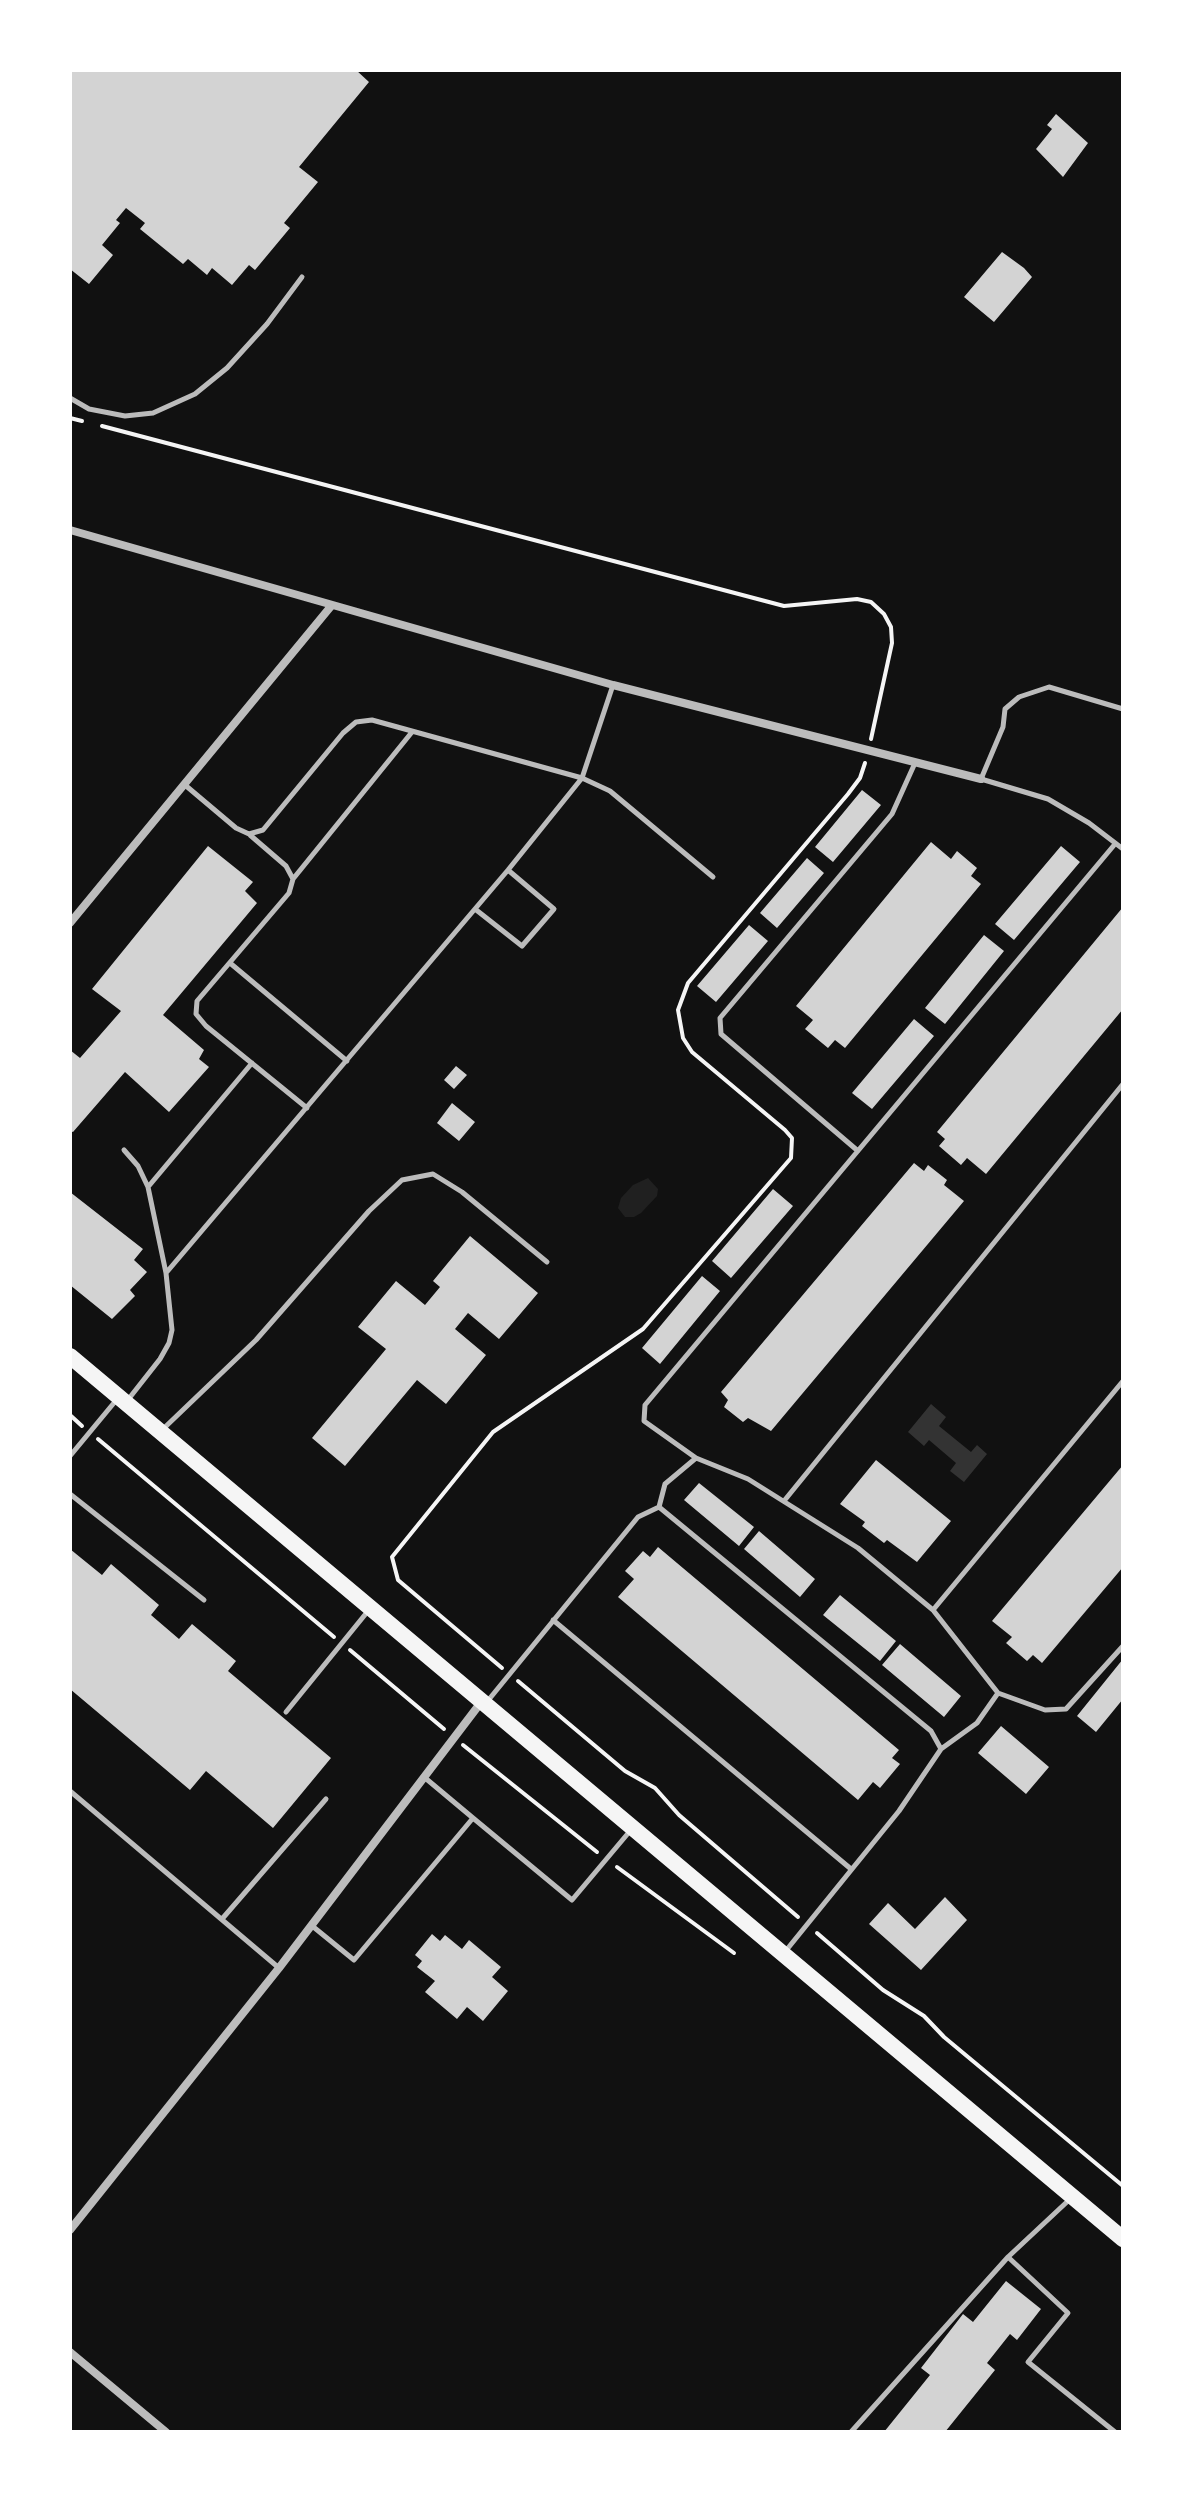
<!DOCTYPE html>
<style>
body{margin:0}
#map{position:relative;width:1193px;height:2502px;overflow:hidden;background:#111;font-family:Ubuntu,sans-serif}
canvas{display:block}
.frame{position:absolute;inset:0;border:72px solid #fff;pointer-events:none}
</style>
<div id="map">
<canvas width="1193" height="2502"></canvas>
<div class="frame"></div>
</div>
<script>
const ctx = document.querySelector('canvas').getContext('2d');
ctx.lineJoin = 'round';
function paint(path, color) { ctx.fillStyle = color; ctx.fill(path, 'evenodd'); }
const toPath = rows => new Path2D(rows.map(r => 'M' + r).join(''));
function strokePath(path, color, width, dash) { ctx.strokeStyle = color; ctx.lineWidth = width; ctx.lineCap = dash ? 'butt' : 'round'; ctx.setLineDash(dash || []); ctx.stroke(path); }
const green = toPath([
 [648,1178,658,1189,657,1196,641,1213,634,1217,625,1217,618,1208,621,1198,633,1185]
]);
const water = toPath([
 [931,1404,946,1417,939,1426,971,1452,977,1445,987,1454,964,1482,950,1471,956,1463,929,1440,924,1446,908,1432]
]);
const building = toPath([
 [70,70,356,70,369,82,299,167,318,182,284,223,290,228,255,270,249,265,232,285,212,268,207,275,188,259,183,264,140,229,145,223,126,208,116,220,120,223,102,245,113,255,89,284,70,269],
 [1056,114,1088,143,1063,177,1036,149,1052,129,1047,125],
 [1002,252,1024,268,1032,277,994,322,964,297],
 [862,790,881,805,833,862,815,847],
 [931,842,951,859,957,851,977,868,971,876,981,884,845,1048,835,1040,828,1048,805,1029,813,1020,796,1006],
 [208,846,253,882,245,891,257,903,163,1015,204,1050,199,1059,209,1067,169,1112,125,1072,73,1132,70,1131,70,1050,80,1058,121,1011,92,989],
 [1061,846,1080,862,1014,940,995,924],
 [807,858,824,873,777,928,760,913],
 [1123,907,1123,1009,986,1174,967,1158,961,1165,939,1146,945,1139,937,1132],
 [749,925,768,941,716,1002,697,986],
 [984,935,1004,951,945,1024,925,1008],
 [914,1019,934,1036,872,1109,852,1093],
 [456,1066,467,1075,454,1089,444,1080],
 [452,1103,475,1122,459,1141,437,1123],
 [914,1163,924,1171,928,1165,947,1180,944,1185,964,1201,771,1431,748,1418,743,1422,724,1407,728,1400,721,1392],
 [773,1189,793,1206,731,1278,712,1261],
 [70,1192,143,1249,134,1260,147,1272,130,1290,135,1296,112,1319,70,1285],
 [470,1236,538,1293,499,1339,468,1313,455,1329,486,1355,446,1404,417,1380,345,1466,312,1438,386,1349,358,1327,396,1281,425,1305,440,1287,433,1281],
 [702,1276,720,1291,660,1364,642,1348],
 [876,1460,951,1521,917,1562,887,1540,884,1543,862,1526,865,1522,840,1504],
 [1123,1465,1123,1567,1042,1663,1033,1655,1027,1661,1006,1643,1012,1637,992,1621],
 [699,1483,754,1527,739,1546,684,1500],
 [759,1531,815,1579,800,1597,744,1549],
 [658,1547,899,1750,892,1758,900,1764,880,1788,873,1782,858,1800,618,1597,634,1579,625,1571,643,1551,650,1557],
 [70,1549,102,1575,111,1564,159,1605,151,1615,179,1639,192,1624,236,1661,228,1671,331,1758,273,1828,206,1771,190,1790,70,1689],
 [840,1595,896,1641,880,1661,823,1615],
 [900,1644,961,1696,944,1717,882,1665],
 [1123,1659,1123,1699,1096,1732,1077,1716],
 [1001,1726,1049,1767,1026,1794,978,1753],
 [945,1897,967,1920,921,1970,869,1924,888,1903,915,1929],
 [432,1934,440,1941,445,1935,462,1949,469,1940,501,1967,492,1977,508,1991,483,2021,467,2007,457,2019,425,1992,435,1981,417,1967,422,1961,415,1955],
 [1006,2281,1041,2309,1017,2340,1010,2334,987,2363,995,2370,945,2432,884,2432,930,2375,921,2368,963,2314,973,2322]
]);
const path = toPath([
 [70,418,82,421],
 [102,426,784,606,857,599,871,602,884,614,891,627,892,643,871,739],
 [70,1415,82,1426],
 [98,1439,334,1637],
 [350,1650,444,1729],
 [502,1668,398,1580,392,1557,493,1432,643,1329,791,1158,792,1138,785,1130,692,1052,683,1038,678,1010,688,983,848,794,860,778,865,763],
 [518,1681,625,1771,655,1788,679,1815,798,1917],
 [463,1745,597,1852],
 [617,1867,734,1953],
 [817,1933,883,1990,924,2016,944,2037,1123,2186]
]);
const service = toPath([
 [70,398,89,409,125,416,153,413,195,394,227,368,267,324,302,277],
 [1123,709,1049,687,1019,697,1005,709,1003,727,981,779,1048,799,1089,823,1123,849],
 [185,785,236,828,249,834,263,830,343,733,356,722,372,720,582,778,610,791,713,877],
 [250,835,286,866,293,879,289,893,197,1001,196,1014,206,1026,307,1108],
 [293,879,412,732],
 [475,909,522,946,554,909,508,870],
 [230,963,347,1061],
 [124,1150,138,1166,148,1187],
 [858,1151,721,1034,720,1018,892,814,915,763],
 [166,1273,148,1187,252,1063],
 [127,1401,160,1359,169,1343,172,1330,166,1273,508,870,582,778,613,685],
 [162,1430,256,1340,369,1211,402,1180,433,1174,462,1192,547,1262],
 [70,1456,118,1398],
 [696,1458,644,1421,645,1405,1115,844],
 [70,1494,204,1600],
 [784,1501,1123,1084],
 [659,1507,665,1484,696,1458,748,1479,858,1548,933,1610,998,1693,977,1723,941,1749],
 [933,1610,1123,1381],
 [553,1620,851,1869],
 [998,1693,1045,1710,1066,1709,1123,1646],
 [486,1703,638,1517,659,1507,931,1731,941,1749,899,1811,784,1953],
 [286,1712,368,1611],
 [70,1791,279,1968],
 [473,1818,572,1900,630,1831],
 [222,1919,326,1799],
 [311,1925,354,1960,473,1818,424,1777],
 [1008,2257,1068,2313,1028,2362,1115,2432],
 [851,2432,1008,2257,1069,2200]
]);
const minor = toPath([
 [70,530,613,685,981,779],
 [70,923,332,605],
 [70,2230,279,1968,482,1701],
 [70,2352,166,2432]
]);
const secondary = toPath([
 [70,1356,1123,2239]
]);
paint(green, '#202020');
paint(water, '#333');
paint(building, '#d3d3d3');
strokePath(path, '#f5f5f5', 4);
strokePath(service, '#bcbcbc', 5);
strokePath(minor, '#bcbcbc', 8);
strokePath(secondary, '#f5f5f5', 16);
</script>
